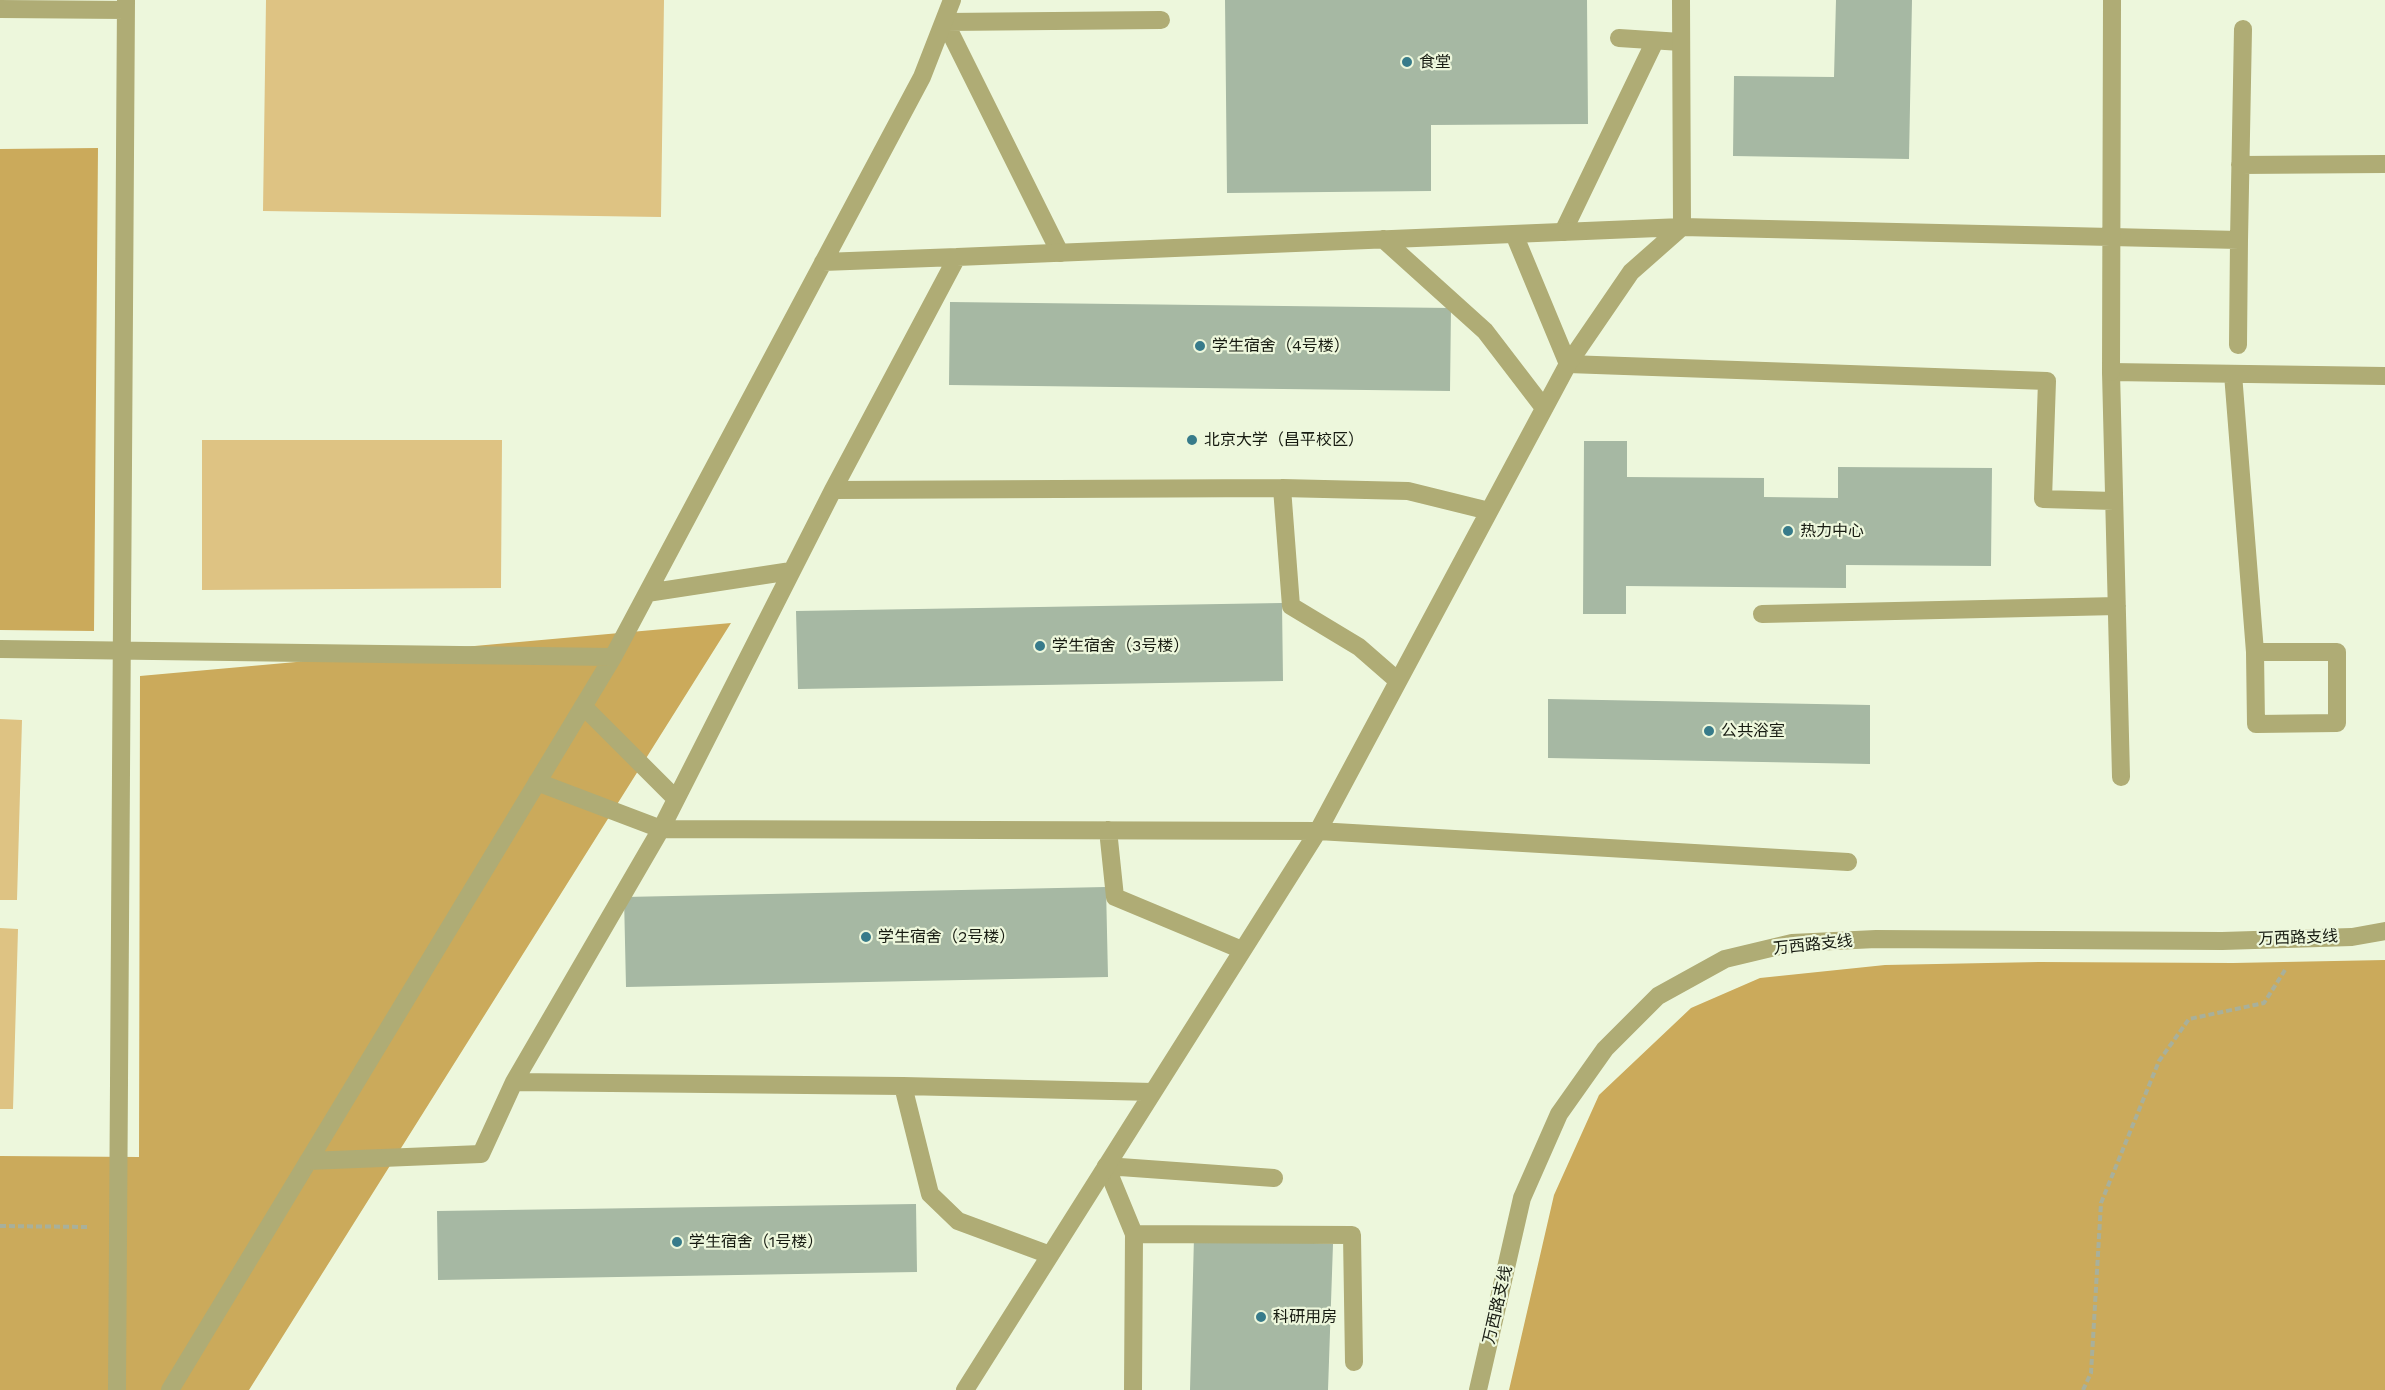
<!DOCTYPE html>
<meta charset="utf-8">
<style>
body{margin:0}
canvas{display:block;background:#edf7dc}
</style>
<canvas width="2385" height="1390"></canvas>
<script>
const ctx = document.querySelector('canvas').getContext('2d');
ctx.lineJoin = 'round';
function paint(path, color) { ctx.fillStyle = color; ctx.fill(path, 'evenodd'); }
const toPath = rows => new Path2D(rows.map(r => 'M' + r).join(''));
function strokePath(path, color, width, dash) { ctx.strokeStyle = color; ctx.lineWidth = width; ctx.lineCap = dash ? 'butt' : 'round'; ctx.setLineDash(dash || []); ctx.stroke(path); }
function write(font, color, halo, rows, align = 'center') {
  ctx.font = font + ' "Work Sans","Noto Sans SC",sans-serif'; ctx.lineWidth = 4.5; ctx.setLineDash([]); ctx.textBaseline = 'middle'; ctx.strokeStyle = halo; ctx.fillStyle = color; for (const [text, x, y, turn = 0] of rows) {
    ctx.save(); ctx.translate(x, y); ctx.rotate((+turn || 0) * Math.PI / 180); ctx.textAlign = isNaN(turn) ? turn : align; if (halo) ctx.strokeText(text, 0, 0); ctx.fillText(text, 0, 0); ctx.restore();
  }
}
const green = toPath([
 [266,0,664,0,661,217,263,211],
 [202,440,502,440,501,588,202,590],
 [0,719,22,720,17,900,0,900],
 [0,928,18,929,13,1109,0,1109]
]);
const forest = toPath([
 [98,148,94,631,0,630,0,149],
 [731,623,249,1390,0,1390,0,1156,139,1157,140,676],
 [2385,960,2385,1390,1509,1390,1554,1195,1599,1095,1691,1008,1760,978,1885,965,2039,962,2233,963]
]);
const building = toPath([
 [1225,0,1587,0,1588,124,1431,125,1431,191,1227,193],
 [1836,0,1912,0,1909,159,1733,156,1734,76,1834,77],
 [950,302,1451,308,1450,391,949,385],
 [1584,441,1627,441,1627,477,1764,478,1764,497,1838,498,1838,467,1992,468,1991,566,1846,565,1846,588,1626,586,1626,614,1583,614],
 [1282,603,1283,681,798,689,796,611],
 [1548,699,1870,705,1870,764,1548,758],
 [1106,887,1108,977,626,987,624,897],
 [916,1204,917,1272,438,1280,437,1211],
 [1194,1237,1333,1244,1328,1390,1190,1390]
]);
const path = toPath([
 [0,1226,87,1227],
 [2083,1390,2091,1373,2101,1203,2159,1061,2189,1019,2264,1003,2285,970]
]);
const service = toPath([
 [1619,38,1681,42],
 [2240,165,2385,164],
 [1563,232,1655,41],
 [2111,237,2239,240,2243,29],
 [1060,253,945,22,1161,20],
 [2238,345,2239,240],
 [1568,364,2047,381,2043,499,2114,501],
 [2233,374,2255,652],
 [1762,614,2117,606],
 [2255,652,2337,652,2337,723,2256,724,2255,652],
 [2121,777,2111,372,2385,376],
 [1134,1234,1352,1235,1354,1362],
 [1133,1390,1134,1234,1106,1166,1274,1178]
]);
const minor = toPath([
 [0,9,126,10],
 [1514,234,1568,364],
 [1383,239,1485,331,1544,408],
 [957,257,1682,227,2111,237],
 [2111,372,2112,0],
 [1282,488,1291,606,1359,647,1398,681],
 [833,490,1282,488,1408,491,1489,511],
 [647,593,791,571],
 [0,649,613,657],
 [583,706,676,799],
 [537,782,661,829,1318,831,1848,862],
 [1108,830,1115,897,1242,950],
 [514,1082,903,1086,1153,1092],
 [903,1086,930,1194,958,1221,1050,1255],
 [308,1161,481,1154,514,1082,661,829,833,490,957,257,823,262],
 [117,1390,126,0],
 [170,1390,613,657,922,77,952,0],
 [965,1390,1318,831,1568,364,1631,272,1682,227,1681,0]
]);
const tertiary = toPath([
 [1478,1390,1522,1198,1559,1114,1605,1049,1658,996,1725,959,1792,943,1876,939,2222,941,2352,937,2385,931]
]);
const markers = [
 [1407,62,6,"#377b8a"],
 [1200,346,6,"#377b8a"],
 [1192,440,6,"#377b8a"],
 [1788,531,6,"#377b8a"],
 [1040,646,6,"#377b8a"],
 [1709,731,6,"#377b8a"],
 [866,937,6,"#377b8a"],
 [677,1242,6,"#377b8a"],
 [1261,1317,6,"#377b8a"]
];
const poiNames = [
 ["食堂",1419,62],
 ["学生宿舍（4号楼）",1212,346],
 ["北京大学（昌平校区）",1204,440],
 ["热力中心",1800,531],
 ["学生宿舍（3号楼）",1052,646],
 ["公共浴室",1721,731],
 ["学生宿舍（2号楼）",878,937],
 ["学生宿舍（1号楼）",689,1242],
 ["科研用房",1273,1317]
];
const streetNames = [
 ["万西路支线",2298,938,-2],
 ["万西路支线",1813,945,-6],
 ["万西路支线",1498,1305,-77]
];
paint(green, '#dec383');
paint(forest, '#cbaa5b');
paint(building, '#a6b8a3');
strokePath(path, '#a8b09b', 4, [6, 3]);
strokePath(service, '#afac75', 18);
strokePath(minor, '#afac75', 18);
strokePath(tertiary, '#afac75', 18);
for (const [x, y, r, color] of markers) { const dot = new Path2D(); dot.arc(x, y, r, 0, 2 * Math.PI); ctx.fillStyle = color; ctx.fill(dot); strokePath(dot, '#edf7dc', 2); }
write('16px', '#171b11', '#edf7dc', poiNames, 'left');
write('16px', '#171b11', '#edf7dc', streetNames);
</script>
